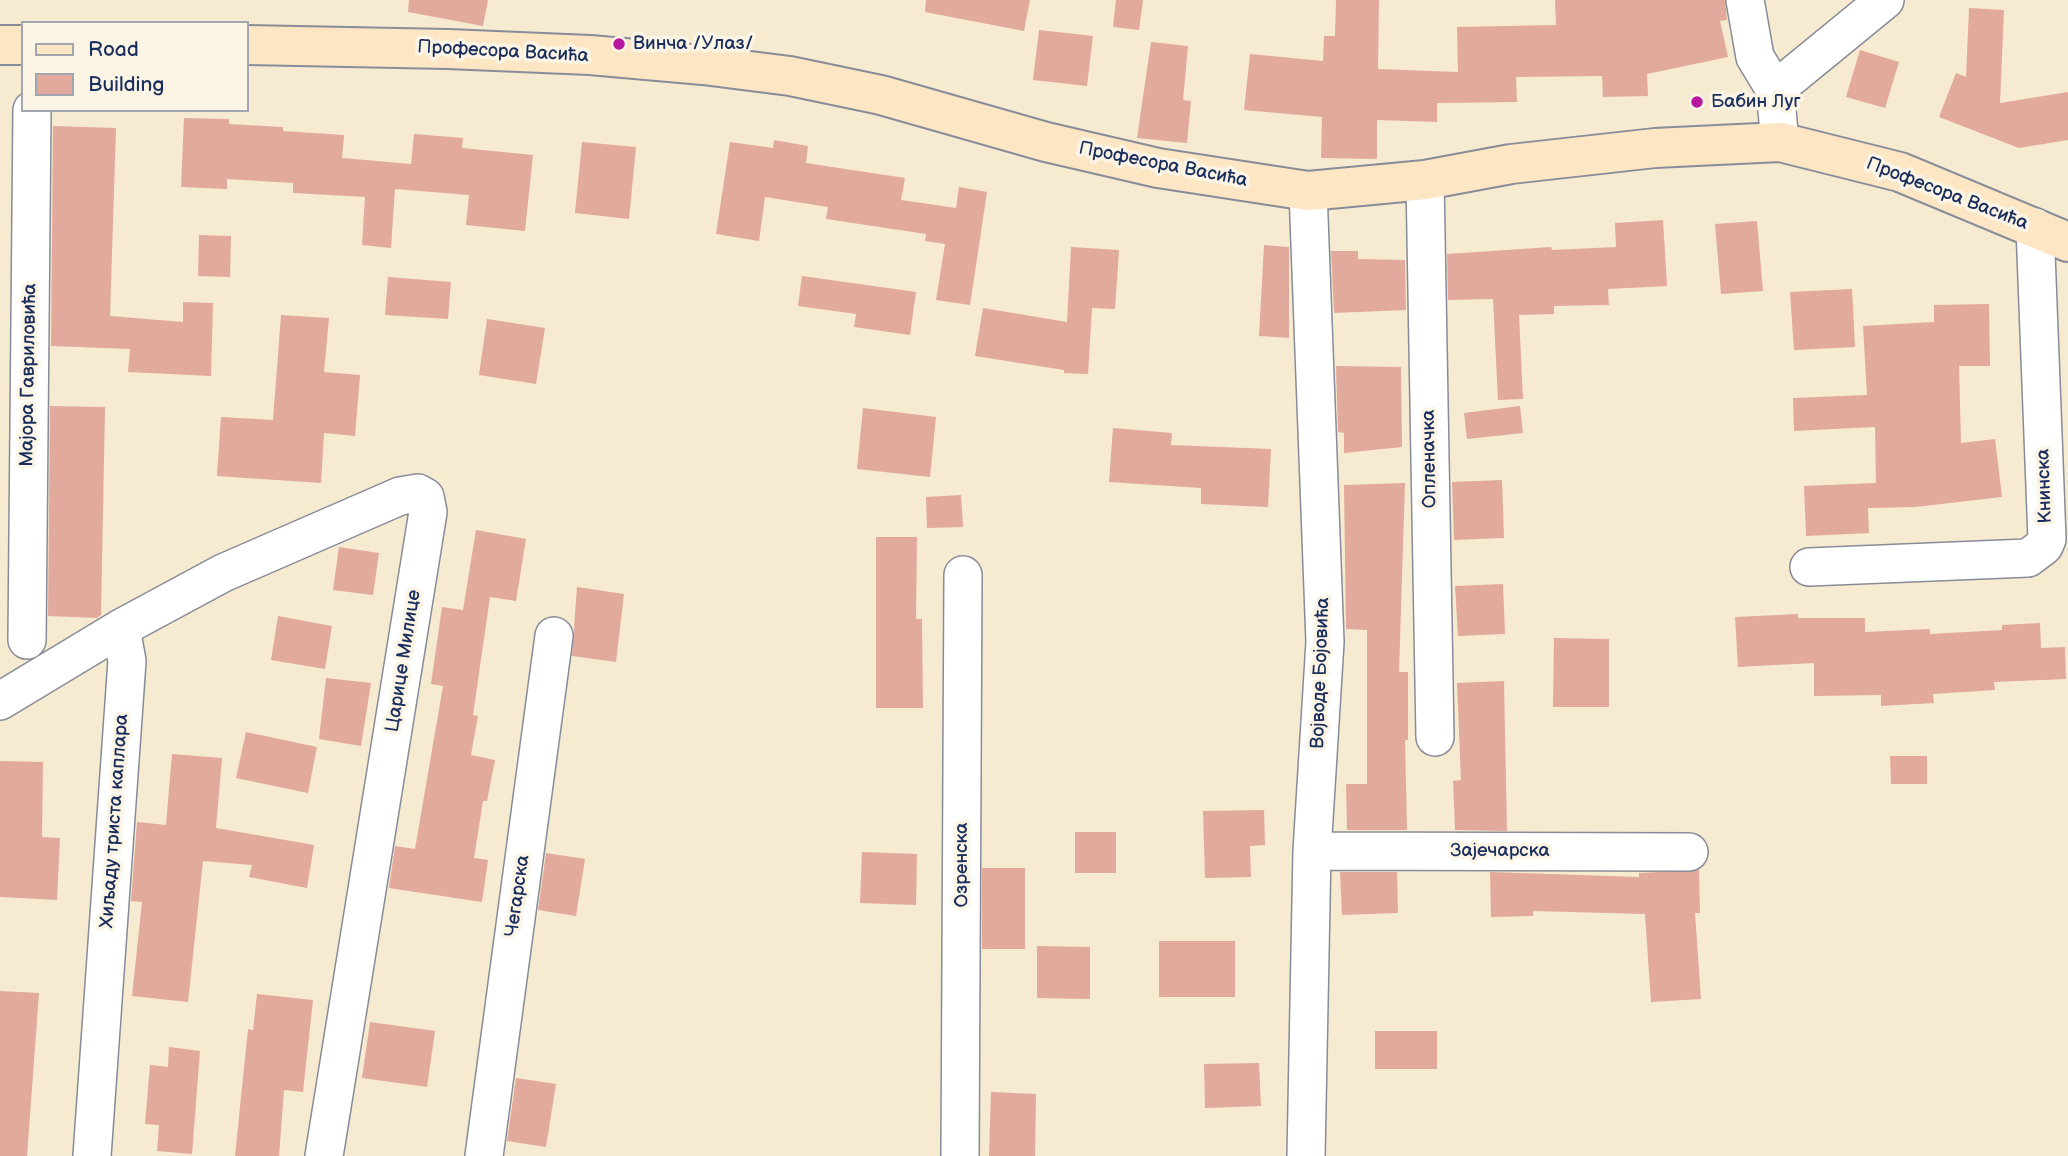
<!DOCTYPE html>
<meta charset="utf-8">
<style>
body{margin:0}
#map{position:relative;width:2068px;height:1156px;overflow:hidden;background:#f6ead1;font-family:"Balsamiq Sans",sans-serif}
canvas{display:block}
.legend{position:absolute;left:21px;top:21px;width:228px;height:91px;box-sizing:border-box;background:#fcf5e5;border:2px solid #a2a6af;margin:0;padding:9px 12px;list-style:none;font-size:21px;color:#1b2f5e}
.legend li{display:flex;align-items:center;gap:14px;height:35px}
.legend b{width:35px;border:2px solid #a2a6af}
</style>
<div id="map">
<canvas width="2068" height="1156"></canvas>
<ul class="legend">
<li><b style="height:9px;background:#fce6c4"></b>Road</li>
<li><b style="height:19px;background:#e2a99d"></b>Building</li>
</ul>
</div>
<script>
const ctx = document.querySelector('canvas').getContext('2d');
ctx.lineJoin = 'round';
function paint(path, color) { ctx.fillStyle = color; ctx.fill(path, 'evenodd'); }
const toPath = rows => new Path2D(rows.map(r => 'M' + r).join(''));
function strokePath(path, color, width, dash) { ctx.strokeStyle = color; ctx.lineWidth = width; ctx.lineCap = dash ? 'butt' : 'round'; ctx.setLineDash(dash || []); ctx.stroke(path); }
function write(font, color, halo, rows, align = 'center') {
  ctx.font = font + ' "Balsamiq Sans",sans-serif'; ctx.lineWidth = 7; ctx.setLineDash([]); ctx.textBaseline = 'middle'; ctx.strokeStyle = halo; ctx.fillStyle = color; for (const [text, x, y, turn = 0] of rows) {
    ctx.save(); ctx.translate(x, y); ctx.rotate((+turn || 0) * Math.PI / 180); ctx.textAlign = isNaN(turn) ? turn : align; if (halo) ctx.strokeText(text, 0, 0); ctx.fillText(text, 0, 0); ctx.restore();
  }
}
const building = toPath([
 [409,0,488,0,483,26,408,12],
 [926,0,1030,0,1024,31,925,12],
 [1116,0,1143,0,1139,30,1113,27],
 [1336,0,1379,0,1378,69,1458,72,1457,27,1556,25,1555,0,1725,0,1727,20,1720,21,1728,57,1647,74,1648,96,1603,97,1602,76,1516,77,1517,102,1437,103,1437,122,1377,120,1377,159,1321,158,1322,117,1244,110,1250,54,1323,61,1324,36,1335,36],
 [1969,8,2004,10,2000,103,2068,92,2068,140,2019,148,1939,117,1956,73,1966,77],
 [1039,30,1093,36,1087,86,1033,80],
 [1151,42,1188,46,1183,100,1191,101,1187,143,1137,138],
 [1860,50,1899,62,1885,108,1846,97],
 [184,118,229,119,229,124,283,127,283,131,344,135,342,158,411,164,414,134,463,138,462,148,533,155,525,231,466,225,469,195,395,189,391,248,362,245,365,197,293,193,293,183,227,179,227,189,181,187],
 [53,126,116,128,110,316,183,322,183,302,213,303,211,376,128,372,130,349,51,346],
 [774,140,808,146,806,163,905,178,901,200,956,208,959,187,987,192,970,305,936,300,945,244,925,241,926,234,826,219,828,207,765,197,759,241,716,234,730,142,773,148],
 [582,142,636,147,629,219,575,213],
 [1663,220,1667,286,1608,289,1609,305,1554,306,1554,314,1519,315,1523,399,1498,400,1493,299,1448,300,1447,254,1551,247,1552,250,1616,247,1615,223],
 [1757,221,1763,291,1721,294,1715,224],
 [199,235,231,236,230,277,198,276],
 [1264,245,1289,247,1289,338,1259,336],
 [1071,247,1119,250,1115,309,1092,308,1088,374,1064,373,1064,370,975,356,983,308,1067,322],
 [1331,251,1358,251,1358,259,1405,260,1406,310,1334,313],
 [802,276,916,292,910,335,854,327,856,314,798,306],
 [388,277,451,282,448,319,385,315],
 [1852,289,1855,347,1794,350,1790,292],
 [1989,304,1990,366,1959,366,1961,443,1995,439,2002,497,1915,507,1868,508,1869,533,1806,536,1804,486,1876,483,1875,427,1794,431,1793,398,1867,395,1863,326,1934,322,1934,305],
 [281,315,329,318,324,372,360,375,355,436,324,433,321,483,217,476,221,417,273,420],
 [487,319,545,328,536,384,479,375],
 [1336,366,1401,367,1402,447,1344,453,1344,433,1338,432],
 [50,406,105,407,101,615,97,618,48,616],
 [1520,406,1523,433,1467,439,1464,413],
 [863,408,936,417,930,477,857,469],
 [1113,428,1172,433,1171,445,1271,449,1268,507,1201,504,1201,488,1109,482],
 [1502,480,1504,538,1454,540,1452,482],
 [1405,483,1399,672,1408,672,1408,740,1405,740,1407,830,1347,830,1346,784,1367,784,1367,630,1346,629,1344,485],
 [961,495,963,527,927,528,926,497],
 [476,530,526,539,516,601,490,597,473,715,478,716,471,755,495,760,487,801,483,801,474,858,488,860,482,902,389,888,395,846,415,849,443,686,431,684,442,607,463,610],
 [876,537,917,537,916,619,922,619,923,708,876,708],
 [339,547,379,553,373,595,333,590],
 [1503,584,1505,634,1458,636,1455,586],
 [577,587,624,594,616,662,572,656],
 [1798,614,1798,618,1865,618,1865,632,1930,629,1930,634,2002,630,2002,625,2040,623,2041,648,2065,647,2066,679,1994,682,1995,690,1933,694,1934,703,1881,706,1881,695,1814,696,1814,663,1738,667,1735,617],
 [278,616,332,626,325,669,271,660],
 [1554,638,1609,639,1609,707,1553,707],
 [326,678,371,683,361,746,319,739],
 [1504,681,1507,831,1455,830,1453,781,1461,780,1457,683],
 [246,732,317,747,308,793,236,778],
 [172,754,222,758,216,828,314,845,307,888,249,877,252,865,203,861,188,1002,132,996,142,902,131,901,137,822,166,825],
 [1890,756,1927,756,1927,784,1891,784],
 [0,761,43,762,42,837,60,838,57,900,0,897],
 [1264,810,1265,845,1250,846,1251,877,1205,878,1203,811],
 [1075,832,1116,832,1116,873,1075,873],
 [862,852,917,854,916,905,860,903],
 [546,853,585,859,576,916,538,910],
 [982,868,1025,868,1025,949,982,949],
 [1699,870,1700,913,1695,913,1701,999,1651,1002,1645,914,1533,911,1533,916,1491,917,1490,872,1639,877,1639,873],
 [1340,872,1397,872,1398,913,1342,915],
 [1159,941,1235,941,1235,997,1159,997],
 [1037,946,1090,947,1090,999,1037,998],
 [0,991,39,993,27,1156,0,1156],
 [257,994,313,1000,303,1092,284,1090,279,1156,235,1156,248,1029,253,1030],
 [370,1022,435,1031,427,1087,362,1078],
 [1375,1031,1437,1031,1437,1069,1375,1069],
 [169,1047,200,1051,192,1154,157,1151,159,1125,145,1124,150,1065,168,1067],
 [1259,1063,1261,1106,1205,1108,1204,1064],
 [516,1078,556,1084,546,1147,507,1141],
 [991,1092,1036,1094,1035,1156,989,1156]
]);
const street = toPath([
 [1745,0,1755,57,1775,90],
 [1780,142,1775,90,1885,0],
 [1425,180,1435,737],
 [1809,567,2028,558,2044,546,2047,539,2035,227],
 [27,640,32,110],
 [0,701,121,628,223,573,400,496,418,493,425,497,428,512,324,1156],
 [1312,851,1689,852],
 [92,1156,127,661,121,628],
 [484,1156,554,636],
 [960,1156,963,575],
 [1306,1156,1312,851,1325,642,1308,191]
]);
const secondary = toPath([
 [0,45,23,45],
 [247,45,448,49,590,55,703,65,790,76,881,95,1046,142,1158,168,1308,191,1425,180,1511,164,1655,148,1780,142,1900,172,2068,242]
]);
const markers = [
 [619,44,7,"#b5179e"],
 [1697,102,7,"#b5179e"]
];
const poiNames = [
 ["Винча /Улаз/",633,44],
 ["Бабин Луг",1711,102]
];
const streetNames = [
 ["Професора Васића",503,52,3],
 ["Професора Васића",1163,165,11],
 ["Професора Васића",1947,194,21],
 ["Мајора Гавриловића",29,375,-89],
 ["Опленачка",1430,459,-91],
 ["Книнска",2045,486,-92],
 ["Царице Милице",404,661,-81],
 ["Војводе Бојовића",1321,673,-88],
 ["Хиљаду триста каплара",115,821,-86],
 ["Зајечарска",1500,851],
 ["Озренска",962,865,-90],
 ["Чегарска",518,896,-82]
];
paint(building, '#e2a99d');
strokePath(street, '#888c98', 40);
strokePath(secondary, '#888c98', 42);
strokePath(street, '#fff', 37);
strokePath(secondary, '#fce6c4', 38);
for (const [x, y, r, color] of markers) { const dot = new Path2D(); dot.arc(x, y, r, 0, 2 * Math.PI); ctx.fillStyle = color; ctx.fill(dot); strokePath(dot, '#fcf5e5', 2.5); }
write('19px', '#1b2f5e', '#fcf5e5', poiNames, 'left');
write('19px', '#1b2f5e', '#fcf5e5', streetNames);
</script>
